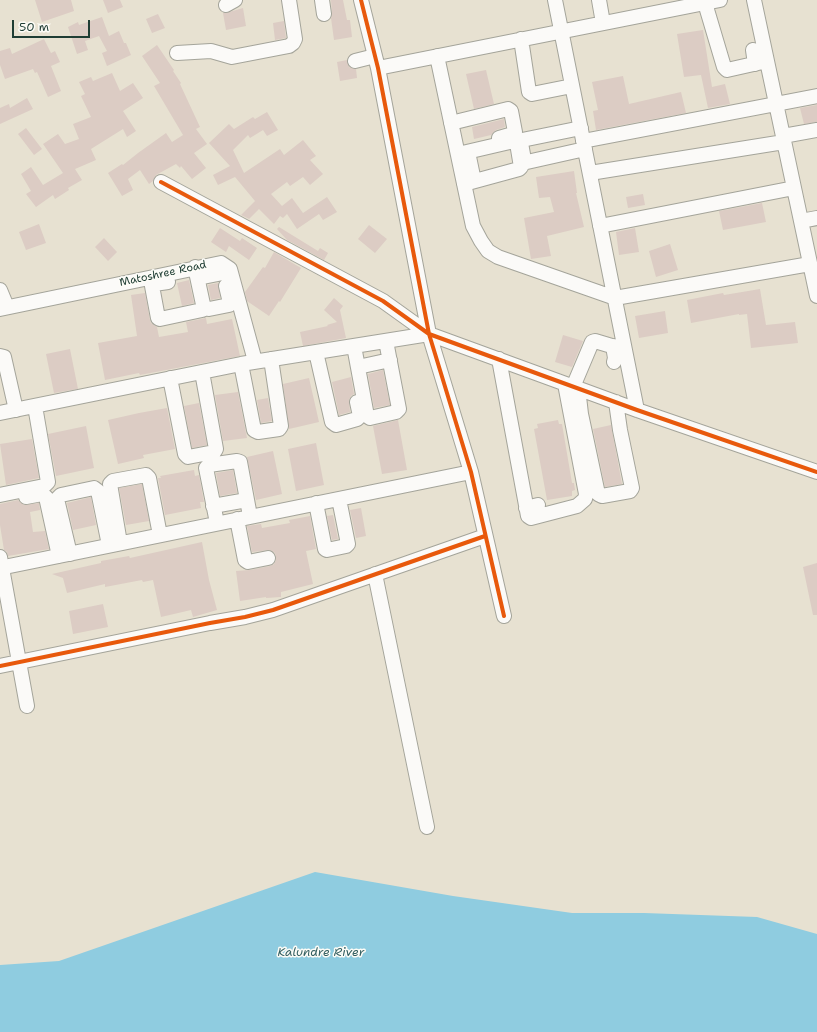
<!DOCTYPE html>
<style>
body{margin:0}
#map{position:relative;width:817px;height:1032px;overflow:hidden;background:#e7e1d1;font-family:"Shantell Sans",sans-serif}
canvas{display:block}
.scale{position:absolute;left:12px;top:20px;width:78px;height:18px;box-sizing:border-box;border:2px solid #1f3d34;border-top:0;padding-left:5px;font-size:12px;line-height:14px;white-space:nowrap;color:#1f3d34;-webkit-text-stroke:3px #fdfcf7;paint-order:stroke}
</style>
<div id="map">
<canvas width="817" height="1032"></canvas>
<div class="scale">50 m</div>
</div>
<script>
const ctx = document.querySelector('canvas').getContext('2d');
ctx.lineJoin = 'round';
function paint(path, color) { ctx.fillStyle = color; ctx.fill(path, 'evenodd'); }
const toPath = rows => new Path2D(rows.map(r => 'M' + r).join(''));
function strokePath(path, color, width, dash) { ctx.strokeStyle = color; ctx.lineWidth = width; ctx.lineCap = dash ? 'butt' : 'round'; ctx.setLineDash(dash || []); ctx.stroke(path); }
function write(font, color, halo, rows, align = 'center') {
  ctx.font = font + ' "Shantell Sans",sans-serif'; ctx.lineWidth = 3; ctx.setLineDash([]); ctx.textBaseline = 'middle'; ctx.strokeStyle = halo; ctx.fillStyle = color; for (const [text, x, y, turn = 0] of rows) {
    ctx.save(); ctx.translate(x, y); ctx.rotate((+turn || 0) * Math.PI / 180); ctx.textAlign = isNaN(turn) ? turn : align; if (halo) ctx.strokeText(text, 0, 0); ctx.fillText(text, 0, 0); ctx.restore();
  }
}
const water = toPath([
 [315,872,453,896,572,913,644,913,757,917,817,934,817,1032,0,1032,0,965,59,961]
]);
const building = toPath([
 [35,0,71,0,74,11,42,22],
 [103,0,120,0,123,7,108,13],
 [331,0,343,0,347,20,350,20,352,37,334,40,331,18,332,13],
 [243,8,246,26,226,30,223,13,226,13],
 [158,14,165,28,152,33,146,19],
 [102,17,109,36,119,31,124,43,126,43,131,55,107,66,102,53,107,51,99,36,85,41,88,50,77,54,68,27,78,22,79,25],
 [284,21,286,38,275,40,273,23],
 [703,30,712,87,725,84,730,104,708,108,701,75,684,77,677,34],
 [44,39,51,53,55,51,60,62,51,66,61,91,48,97,37,72,35,73,33,69,5,79,0,65,0,51,10,48,12,54],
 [157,45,174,70,173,71,181,83,180,84,200,127,196,129,207,144,194,153,206,168,192,179,181,166,180,168,176,164,156,175,153,181,149,184,140,170,128,179,133,190,122,196,108,173,122,164,123,165,138,153,166,133,172,142,183,135,154,86,160,83,142,56],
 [347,60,349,67,356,69,357,78,340,81,337,62],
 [486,70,494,104,474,109,466,74],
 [112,73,120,91,133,83,143,98,123,111,136,131,127,137,123,129,91,149,96,160,75,169,82,180,68,188,69,190,55,199,53,195,36,207,26,194,31,191,21,174,31,167,43,185,63,173,43,144,58,134,65,144,79,139,73,124,91,117,81,96,85,94,79,82,91,77,93,81],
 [623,76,629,104,681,92,686,113,596,130,593,111,598,110,592,82],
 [27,98,33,109,0,124,0,108,9,104,10,108],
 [817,105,817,122,804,124,800,108],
 [267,112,278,130,267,136,263,130,250,138,248,135,233,150,244,173,280,149,284,155,303,140,316,156,310,160,323,174,310,185,303,177,290,186,287,182,271,194,282,206,292,198,303,213,327,197,337,212,323,220,319,214,297,229,287,214,283,218,280,216,274,224,259,209,249,219,241,215,255,201,235,177,218,185,213,175,230,166,209,143,229,124,234,129,253,117,255,119],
 [504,119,505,127,496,130,491,135,474,139,472,127],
 [26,128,42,149,34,155,18,134],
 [574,171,577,193,576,193,584,227,547,236,551,256,531,259,524,218,554,212,550,197,539,198,536,177],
 [643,194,645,205,628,208,626,197],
 [762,203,766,222,723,230,719,211],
 [39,224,46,243,26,250,19,232],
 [369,225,387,239,375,253,358,239],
 [279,227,318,251,320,248,328,253,324,260,287,240,277,229],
 [220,228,240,241,242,238,257,248,249,260,229,246,226,252,211,242],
 [635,228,639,252,619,255,616,232],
 [104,238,117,252,108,261,95,247],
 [670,244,678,270,656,277,649,251],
 [274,252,301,268,280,302,279,301,269,316,247,301,245,292,263,267,265,268],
 [189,280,194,303,182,306,177,283],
 [218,283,220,298,211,300,208,285],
 [760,289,766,325,795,322,798,343,751,348,747,314,739,315,739,314,691,323,687,300,723,293,724,295],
 [145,293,150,320,151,323,157,327,159,337,188,332,186,322,206,318,207,324,232,319,240,356,161,371,140,375,139,373,105,380,98,343,137,336,131,295],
 [334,298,343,306,340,310,346,338,303,346,300,332,328,326,327,325,337,322,324,310],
 [665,311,668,333,639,338,635,316],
 [563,335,583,341,572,367,555,362],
 [70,349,78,389,54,393,46,354],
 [383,370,390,405,374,408,368,374],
 [351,377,354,394,351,396,349,400,350,412,339,415,332,382],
 [309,378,319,422,289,429,283,384],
 [238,392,247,438,223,441,215,395],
 [268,398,272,421,261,423,257,400],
 [199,403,207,445,192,448,184,406],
 [167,408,175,449,143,455,144,458,118,464,108,420,139,413],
 [398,420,407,470,382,474,373,426],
 [558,420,559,424,562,424,572,483,574,483,575,490,572,491,572,496,547,500,534,429,538,428,537,424],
 [611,425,622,484,605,487,593,429],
 [86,426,94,468,56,476,48,434],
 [32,439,39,478,6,485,0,444],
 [316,443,324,485,296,491,288,449],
 [273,451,282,494,256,500,247,457],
 [194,470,195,476,199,475,204,502,200,502,201,508,165,515,158,478,161,478,160,476],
 [233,470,237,493,220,496,216,473],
 [142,484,149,521,126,525,119,488],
 [91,497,96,525,73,530,67,503],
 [18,500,24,505,39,503,40,510,30,512,33,532,45,531,49,549,8,556,7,552,4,550,0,525,0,504],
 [361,508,366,536,356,538,350,510],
 [333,515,338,539,332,540,327,516],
 [310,516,316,549,306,551,313,584,281,592,281,597,266,598,266,597,240,601,236,571,250,570,270,566,274,564,276,560,275,553,270,550,252,552,247,526,261,524,262,528,290,523,289,520],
 [202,542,209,580,217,610,193,617,191,610,161,617,153,580,143,582,142,580,105,587,105,584,67,593,63,578,52,574,101,563,101,561,129,556,130,558],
 [817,563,817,615,813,615,803,567],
 [103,604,108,627,73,634,69,611]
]);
const minor = toPath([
 [322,0,324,14],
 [361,0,378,68,429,334,471,472,504,616],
 [555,0,637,410],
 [599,0,603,23],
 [754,0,817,296],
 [705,3,724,67,727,70,767,61],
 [226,5,235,0],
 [521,39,529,92,532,94,572,86],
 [753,50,755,64],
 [177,53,211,51,232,57,289,46,293,43,295,39,289,0],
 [437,56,473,226,481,241,488,251,498,257,615,298,810,264],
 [355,61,375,56],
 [378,68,720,0],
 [451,123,508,109,511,111,515,132,513,134,499,138],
 [581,128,522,140,521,143,524,160,527,162,585,149],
 [783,136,817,130],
 [583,141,817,96],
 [468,152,474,181],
 [458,154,514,141,517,143,521,167,519,169,464,184],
 [590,173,784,142],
 [161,182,383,301,429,334,637,410,817,472],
 [801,221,817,218],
 [600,226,794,188],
 [203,277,223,273],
 [168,282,154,284,152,286,158,318,160,319,202,310,204,309,195,267],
 [0,290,7,307],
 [0,309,221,263,230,269,255,361],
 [209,309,229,305,230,303,226,286],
 [354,346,367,416,370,418,396,412,399,409,386,341],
 [613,346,615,358,614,362],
 [316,352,332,422,336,425,357,419,360,416,357,402],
 [0,356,4,357,16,410],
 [499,359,528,516,531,518,577,506,585,499,586,494,565,384],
 [241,364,254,430,258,432,279,429,281,426,271,359],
 [358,367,390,360],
 [170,378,185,454,188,457,214,452,216,449,202,372],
 [573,387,592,342,595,341,625,350],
 [578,388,581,414,598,494,602,496,630,491,632,488,620,430,616,402],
 [0,413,241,364,429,334],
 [0,495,44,486,48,482,35,406],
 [26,497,42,494,46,497,59,556],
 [316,503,325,549,327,550,346,546,348,544,339,499],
 [213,506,247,500],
 [526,508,538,505],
 [237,519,245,560,248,562,268,558],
 [217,523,206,468,209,465,237,461,240,462,250,516],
 [120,543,110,484,113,481,146,475,149,478,160,535],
 [70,554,57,499,61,495,94,488,98,491,109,545],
 [0,557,27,706],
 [0,568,471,472],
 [375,574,427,827],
 [0,666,210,623,245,617,273,610,485,536]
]);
const cycleway = toPath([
 [361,0,378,68,429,334,471,472,504,616],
 [161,182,383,301,429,334,637,410,817,472],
 [0,666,210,623,245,617,273,610,485,536]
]);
const streetNames = [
 ["Matoshree Road",163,274,-12]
];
const waterNames = [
 ["Kalundre River",321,953]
];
paint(water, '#8fcce0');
paint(building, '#dcccc4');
strokePath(minor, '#a4a49a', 16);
strokePath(minor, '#fbfaf8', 14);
strokePath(cycleway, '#e8590c', 4);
write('11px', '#1f3d34', '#fdfcf7', streetNames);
write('italic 12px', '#325e60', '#fdfcf7', waterNames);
</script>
